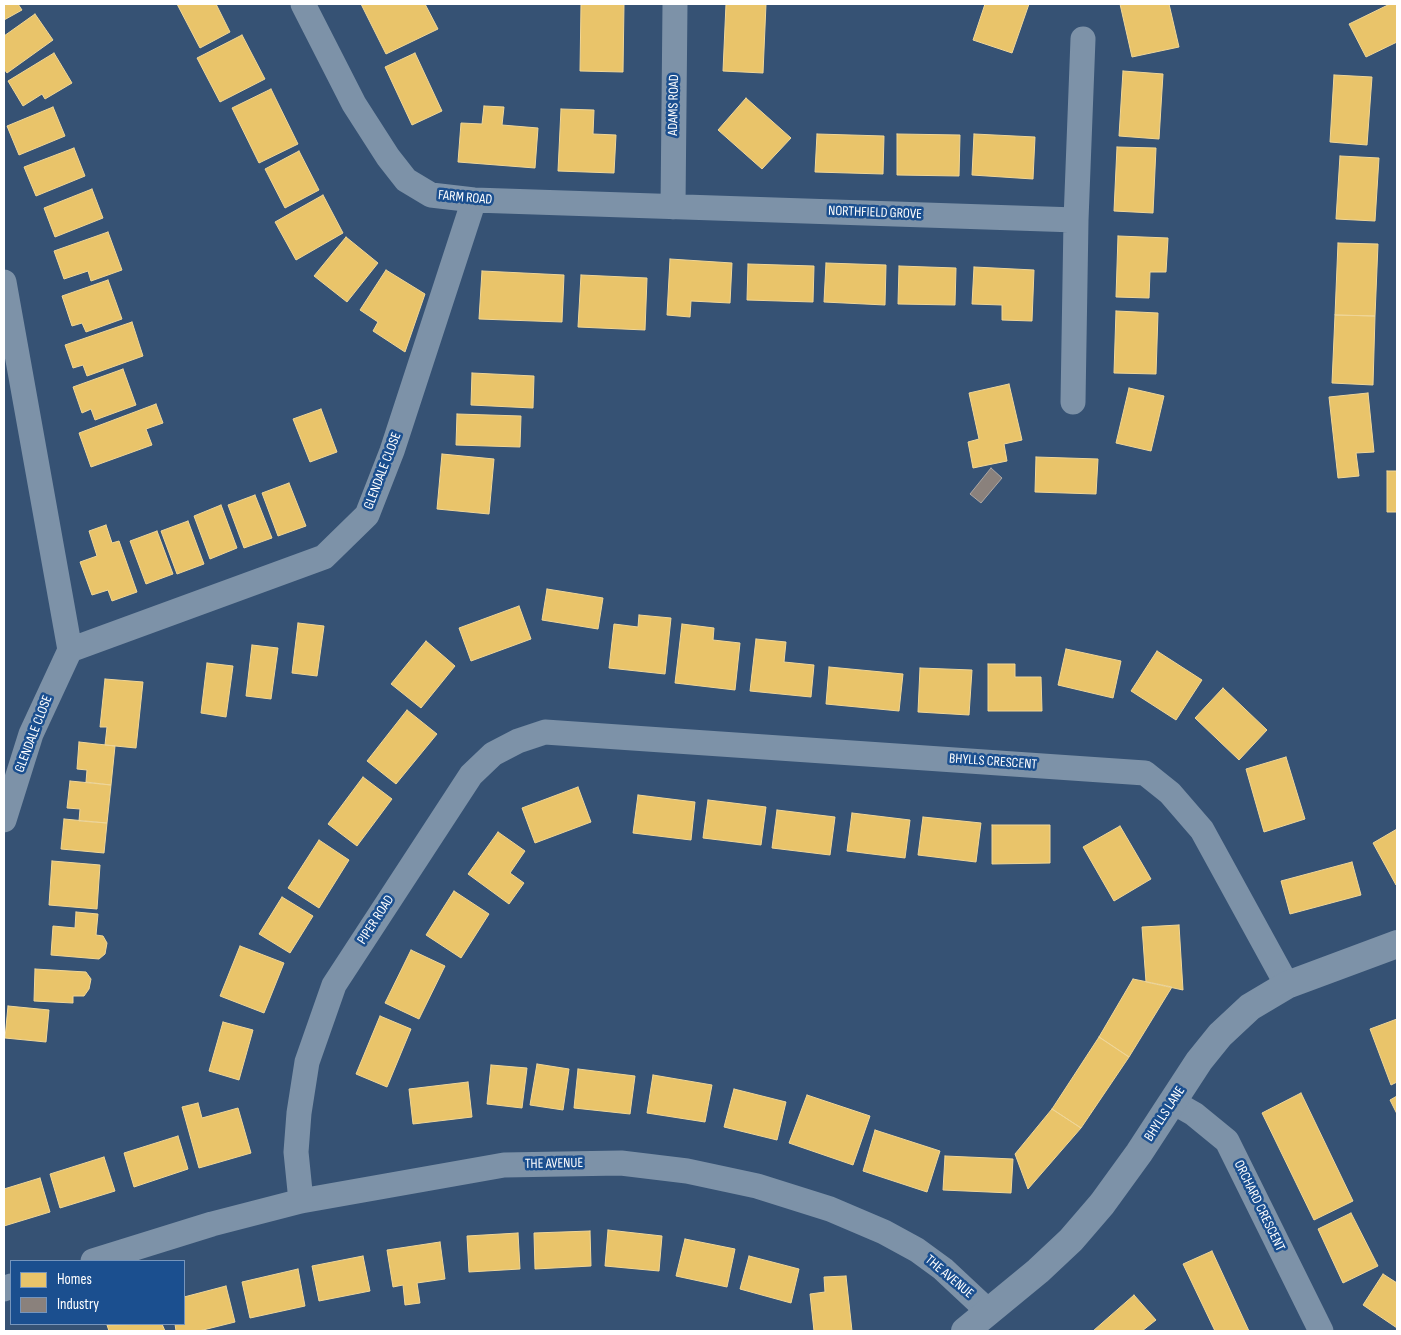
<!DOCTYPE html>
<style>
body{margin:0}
#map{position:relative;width:1401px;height:1335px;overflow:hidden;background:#365274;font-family:"Sofia Sans Condensed",sans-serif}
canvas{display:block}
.frame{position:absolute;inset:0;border:5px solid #fff;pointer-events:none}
.legend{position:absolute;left:10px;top:1260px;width:175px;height:65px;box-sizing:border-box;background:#1b4f8f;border:1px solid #7695bc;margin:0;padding:6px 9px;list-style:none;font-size:15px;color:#fff}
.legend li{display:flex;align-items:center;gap:10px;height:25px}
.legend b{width:25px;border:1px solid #7695bc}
</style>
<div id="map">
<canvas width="1401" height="1335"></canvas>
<div class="frame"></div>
<ul class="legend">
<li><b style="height:14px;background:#e9c46a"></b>Homes</li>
<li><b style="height:14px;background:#8a817c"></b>Industry</li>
</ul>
</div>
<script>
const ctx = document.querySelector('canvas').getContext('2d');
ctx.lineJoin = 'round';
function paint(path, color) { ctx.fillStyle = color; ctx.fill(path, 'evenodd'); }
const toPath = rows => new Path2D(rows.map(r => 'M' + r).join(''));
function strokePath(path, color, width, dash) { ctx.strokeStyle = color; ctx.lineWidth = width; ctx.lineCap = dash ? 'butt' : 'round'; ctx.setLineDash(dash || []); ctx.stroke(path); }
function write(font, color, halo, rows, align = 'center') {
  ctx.font = font + ' "Sofia Sans Condensed",sans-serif'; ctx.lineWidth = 5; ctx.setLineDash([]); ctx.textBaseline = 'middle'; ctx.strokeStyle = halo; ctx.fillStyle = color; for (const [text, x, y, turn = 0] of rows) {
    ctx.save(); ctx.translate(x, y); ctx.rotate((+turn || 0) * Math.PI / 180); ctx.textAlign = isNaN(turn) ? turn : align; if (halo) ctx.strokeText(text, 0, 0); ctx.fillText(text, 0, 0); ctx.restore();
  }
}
const homes = toPath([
 [4,4,18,4,22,10,4,20,4,4],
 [177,4,216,4,230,32,200,48,177,4],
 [361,4,425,4,438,29,386,54,361,4],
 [581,4,624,4,623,72,580,71,581,4],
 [726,4,766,4,763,73,723,71,726,4],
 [985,4,1029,4,1012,53,973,40,985,4],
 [1120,4,1169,4,1179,47,1132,57,1120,4],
 [1390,4,1397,4,1397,42,1366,57,1349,24,1390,4],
 [35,14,53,40,7,73,4,69,4,36,35,14],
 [242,35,265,79,220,102,197,58,242,35],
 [54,53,72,83,45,99,42,94,23,106,8,81,54,53],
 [415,53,442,111,412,125,385,67,415,53],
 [1123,71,1163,74,1159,139,1119,136,1123,71],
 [1334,75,1372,77,1367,145,1330,142,1334,75],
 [271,89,298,144,259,163,232,108,271,89],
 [746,98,791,138,762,169,718,130,746,98],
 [484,106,504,107,502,125,538,128,535,168,458,162,461,123,482,124,484,106],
 [53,107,65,136,19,155,7,126,53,107],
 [561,109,594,110,593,134,616,135,614,173,558,171,561,109],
 [817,134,884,136,883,174,815,172,817,134],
 [897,134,960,135,959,176,897,175,897,134],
 [974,134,1035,137,1033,179,972,175,974,134],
 [1117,147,1156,148,1153,213,1114,211,1117,147],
 [74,148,85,176,36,196,24,167,74,148],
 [299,151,319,190,285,208,265,169,299,151],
 [1340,156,1379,158,1375,221,1336,219,1340,156],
 [92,189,103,218,55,237,44,208,92,189],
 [323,195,343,233,296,260,275,222,323,195],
 [108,232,122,270,91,281,88,271,64,279,54,251,108,232],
 [1118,236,1168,238,1166,272,1150,272,1149,298,1116,297,1118,236],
 [346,237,378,263,347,302,314,276,346,237],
 [1338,243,1378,244,1375,316,1335,315,1338,243],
 [670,259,732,263,730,303,691,301,690,317,667,315,670,259],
 [826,263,886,265,885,305,824,302,826,263],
 [748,264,814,266,813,302,747,300,748,264],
 [899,266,956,268,955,305,898,304,899,266],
 [974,267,1034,270,1032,321,1002,320,1002,305,972,304,974,267],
 [386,270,425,294,405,352,373,331,378,322,360,310,386,270],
 [482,271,564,275,562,322,479,319,482,271],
 [581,275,647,278,645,330,578,327,581,275],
 [108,280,122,319,86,332,82,323,72,326,62,296,108,280],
 [1116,311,1158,313,1156,374,1114,373,1116,311],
 [1335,315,1375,316,1373,385,1332,383,1335,315],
 [132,322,143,356,87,376,83,365,73,368,65,345,132,322],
 [123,369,136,405,95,420,91,409,82,413,73,387,123,369],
 [472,373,534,376,533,408,471,405,472,373],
 [1009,384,1022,440,1004,444,1007,461,973,468,968,442,979,439,969,393,1009,384],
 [1129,388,1164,396,1151,451,1116,443,1129,388],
 [1368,393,1374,452,1356,453,1359,476,1338,478,1329,397,1368,393],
 [156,404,163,423,146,429,152,445,91,467,79,433,156,404],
 [321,409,337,452,310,462,293,419,321,409],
 [457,414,521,416,520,447,456,445,457,414],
 [442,454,494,459,489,514,437,509,442,454],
 [1036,457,1098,459,1096,494,1035,492,1036,457],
 [1387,471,1397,471,1397,512,1387,512,1387,471],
 [289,483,306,526,278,536,262,493,289,483],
 [255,495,272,538,244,548,228,505,255,495],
 [221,505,237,548,210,559,194,516,221,505],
 [188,521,204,564,177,574,161,531,188,521],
 [106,525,112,543,119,541,137,592,112,601,108,590,92,595,80,562,97,556,89,531,106,525],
 [157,531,173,574,146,584,130,541,157,531],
 [547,589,603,598,598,629,542,620,547,589],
 [519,606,531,639,471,661,459,628,519,606],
 [639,615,671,618,665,674,609,668,614,624,638,627,639,615],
 [298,623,324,626,317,676,292,673,298,623],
 [682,624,714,628,713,640,740,643,735,690,675,683,682,624],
 [756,639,786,642,784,662,814,665,811,697,750,691,756,639],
 [426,641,455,666,421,708,391,684,426,641],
 [252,645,278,648,271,699,246,696,252,645],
 [1066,649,1121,661,1113,698,1058,685,1066,649],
 [1157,651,1202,680,1176,720,1131,691,1157,651],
 [207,663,233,666,226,717,201,713,207,663],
 [988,664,1015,664,1015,677,1041,677,1042,711,988,711,988,664],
 [829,667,903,674,899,711,826,704,829,667],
 [920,668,972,670,969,715,918,712,920,668],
 [105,679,143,682,136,748,105,745,107,727,100,727,105,679],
 [1223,688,1267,730,1239,760,1195,718,1223,688],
 [407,710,437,734,396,784,367,761,407,710],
 [79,742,115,746,111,785,86,782,87,770,77,769,79,742],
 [1286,757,1305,819,1264,832,1246,769,1286,757],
 [363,777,392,799,357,846,328,824,363,777],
 [70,781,111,785,107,823,79,821,80,809,67,808,70,781],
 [578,787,591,822,535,843,522,808,578,787],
 [638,795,695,802,691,840,633,833,638,795],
 [708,800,766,807,761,845,703,838,708,800],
 [777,810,835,817,830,855,772,848,777,810],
 [852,813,910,820,905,858,847,851,852,813],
 [923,817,981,823,976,862,918,855,923,817],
 [64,819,107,823,104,853,61,849,64,819],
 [992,825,1050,825,1050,863,992,864,992,825],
 [1120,826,1151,879,1114,901,1083,847,1120,826],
 [1397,829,1397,884,1396,885,1373,843,1397,829],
 [498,832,525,851,510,873,524,883,509,904,468,874,498,832],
 [319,840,349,860,319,908,288,888,319,840],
 [52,861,100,865,97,909,49,905,52,861],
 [1352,862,1361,895,1290,914,1281,881,1352,862],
 [454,891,489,914,461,958,426,935,454,891],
 [282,897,313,916,290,953,259,934,282,897],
 [76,912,98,914,96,935,103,936,107,943,105,954,99,959,51,955,53,926,75,928,76,912],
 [1179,925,1183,990,1146,982,1142,927,1179,925],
 [240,946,284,963,264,1013,220,996,240,946],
 [411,950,445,966,419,1019,385,1003,411,950],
 [35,969,86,972,91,979,89,989,84,996,73,996,73,1003,34,1001,35,969],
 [1133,979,1172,987,1129,1057,1099,1037,1133,979],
 [8,1006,49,1010,46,1042,5,1038,8,1006],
 [380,1016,411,1029,387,1087,356,1074,380,1016],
 [1397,1019,1397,1082,1391,1085,1370,1029,1397,1019],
 [223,1022,253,1030,239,1080,209,1071,223,1022],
 [1099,1037,1129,1057,1081,1128,1052,1109,1099,1037],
 [537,1064,569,1069,563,1110,530,1105,537,1064],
 [491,1065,527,1068,522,1108,487,1104,491,1065],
 [578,1069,635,1076,630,1114,574,1108,578,1069],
 [653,1075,712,1085,705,1122,647,1113,653,1075],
 [468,1082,472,1117,413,1124,409,1089,468,1082],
 [734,1089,786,1102,777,1140,724,1127,734,1089],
 [1301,1093,1353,1201,1314,1220,1262,1113,1301,1093],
 [807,1095,870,1116,853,1165,789,1143,807,1095],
 [1397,1096,1397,1114,1390,1100,1397,1096],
 [198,1103,202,1118,238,1108,251,1153,199,1168,182,1107,198,1103],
 [1052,1109,1081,1128,1028,1189,1015,1154,1052,1109],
 [875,1130,940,1151,927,1192,863,1171,875,1130],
 [178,1136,188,1169,134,1187,124,1153,178,1136],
 [945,1156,1013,1159,1011,1193,943,1190,945,1156],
 [104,1157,115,1191,60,1208,50,1174,104,1157],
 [40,1178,50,1212,4,1226,4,1189,40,1178],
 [1351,1213,1378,1266,1343,1283,1318,1229,1351,1213],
 [608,1230,662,1236,659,1271,605,1266,608,1230],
 [590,1231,591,1266,535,1269,534,1233,590,1231],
 [518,1233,520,1269,469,1272,467,1236,518,1233],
 [685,1239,735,1249,727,1287,676,1276,685,1239],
 [440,1242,445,1279,417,1283,420,1303,405,1305,403,1285,393,1287,387,1250,440,1242],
 [1212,1251,1249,1331,1215,1331,1183,1264,1212,1251],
 [363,1256,370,1291,319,1301,312,1266,363,1256],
 [749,1256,799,1269,791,1303,740,1289,749,1256],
 [298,1269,305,1306,250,1318,242,1282,298,1269],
 [1383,1274,1397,1283,1397,1328,1363,1305,1383,1274],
 [846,1276,852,1331,814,1331,810,1294,825,1292,824,1277,846,1276],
 [226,1286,235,1322,199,1331,176,1331,175,1324,184,1324,184,1297,226,1286],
 [1134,1295,1156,1320,1142,1331,1093,1331,1134,1295],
 [162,1324,165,1331,109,1331,107,1325,162,1324]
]);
const industry = toPath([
 [991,468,1002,478,981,503,970,494,991,468]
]);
const minor = toPath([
 [303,4,354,104,388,157,406,180,431,195,474,200,1076,220,1073,402],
 [673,207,675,4],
 [1076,220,1083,39],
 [4,282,70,650,31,734,4,820],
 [70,650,324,557,367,515,392,451,474,200],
 [1173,1102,1194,1114,1227,1141,1321,1331],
 [301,1201,296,1152,299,1113,307,1062,334,985,471,775,493,754,518,741,545,732,1145,773,1170,793,1202,830,1287,985],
 [93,1261,212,1224,301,1201,504,1165,621,1163,687,1171,757,1186,830,1209,884,1232,917,1250,943,1269,989,1312],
 [4,1289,11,1286]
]);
const tertiary = toPath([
 [965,1331,1038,1271,1071,1240,1102,1204,1139,1153,1199,1061,1220,1035,1250,1007,1287,985,1397,944]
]);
const streetNames = [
 ["ADAMS ROAD",674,105,-89],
 ["FARM ROAD",465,198,5],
 ["NORTHFIELD GROVE",875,213,2],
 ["GLENDALE CLOSE",383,471,-69],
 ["GLENDALE CLOSE",34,734,-69],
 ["BHYLLS CRESCENT",993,762,4],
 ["PIPER ROAD",376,920,-57],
 ["BHYLLS LANE",1165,1114,-57],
 ["THE AVENUE",554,1164,-1],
 ["ORCHARD CRESCENT",1259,1206,64],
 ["THE AVENUE",949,1277,40]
];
paint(homes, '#e9c46a');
strokePath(homes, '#f0d697', 1);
paint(industry, '#8a817c');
strokePath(industry, '#ada7a3', 1);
strokePath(minor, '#7d92a8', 25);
strokePath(tertiary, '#7d92a8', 28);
write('14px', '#fff', '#1b4f8f', streetNames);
</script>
